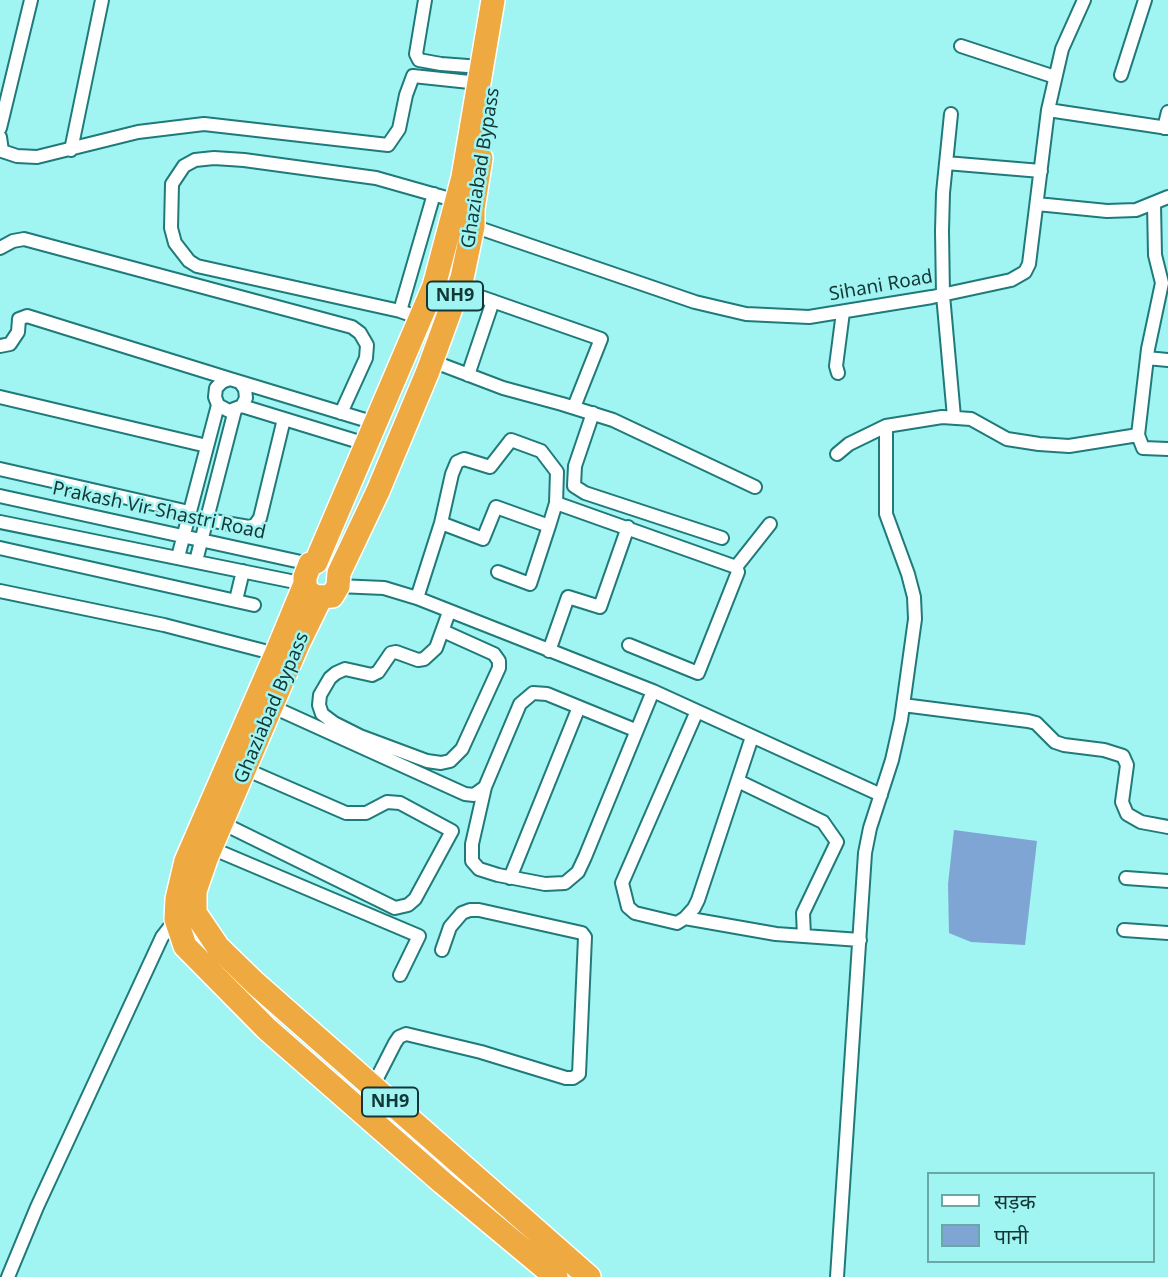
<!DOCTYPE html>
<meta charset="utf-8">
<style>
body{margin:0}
#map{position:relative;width:1168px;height:1277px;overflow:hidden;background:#a0f4f2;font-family:"Noto Sans","Noto Sans Devanagari",sans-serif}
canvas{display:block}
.legend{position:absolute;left:927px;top:1172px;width:228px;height:91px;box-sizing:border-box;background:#a0f4f2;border:2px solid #68a8a7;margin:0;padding:9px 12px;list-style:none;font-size:21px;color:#133736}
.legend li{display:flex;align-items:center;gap:14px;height:35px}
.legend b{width:35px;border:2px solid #68a8a7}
</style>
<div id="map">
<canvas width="1168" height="1277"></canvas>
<ul class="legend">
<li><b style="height:9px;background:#fff"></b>सड़क</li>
<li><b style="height:19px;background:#7fa5d4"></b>पानी</li>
</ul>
</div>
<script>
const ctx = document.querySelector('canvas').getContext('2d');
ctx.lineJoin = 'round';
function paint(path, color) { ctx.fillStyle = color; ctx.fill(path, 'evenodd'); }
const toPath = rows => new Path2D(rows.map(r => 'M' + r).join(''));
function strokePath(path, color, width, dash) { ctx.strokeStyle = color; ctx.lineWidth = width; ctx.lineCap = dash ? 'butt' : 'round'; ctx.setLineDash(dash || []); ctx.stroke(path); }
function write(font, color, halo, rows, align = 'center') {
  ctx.font = font + ' "Noto Sans",sans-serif'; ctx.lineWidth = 5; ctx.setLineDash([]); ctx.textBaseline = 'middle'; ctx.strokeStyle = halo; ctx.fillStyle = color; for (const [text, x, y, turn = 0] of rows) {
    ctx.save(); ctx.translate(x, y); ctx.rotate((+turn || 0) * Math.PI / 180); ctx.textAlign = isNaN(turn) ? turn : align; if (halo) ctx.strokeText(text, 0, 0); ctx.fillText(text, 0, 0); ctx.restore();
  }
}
const water = toPath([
 [954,830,1037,841,1025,945,971,942,949,933,948,884]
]);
const street = toPath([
 [425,0,416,54,419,60,441,64,481,67],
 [961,46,1055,77],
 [1121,75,1145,0],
 [1048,110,1168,128],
 [951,114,943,193,942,231,943,295,954,417],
 [0,128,31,0],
 [1164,128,1168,112],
 [0,137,2,151,17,156,37,157,138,132,204,124,388,145,399,129,406,95,413,76,479,83],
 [71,150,102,0],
 [946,163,1041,171],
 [1037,204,1107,211,1136,210,1168,197],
 [1154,204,1155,255,1162,283,1148,349,1138,435,1143,448,1168,449],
 [473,226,695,302,746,314,809,317,932,297,1011,280,1025,272,1029,264,1048,110,1062,49,1084,0],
 [0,248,13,241,24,239,352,327,360,333,367,345,366,358,341,413],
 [458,289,601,339,574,407],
 [400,311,434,194],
 [420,318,400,311,197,266,189,261,175,243,171,228,172,184,184,166,195,160,214,158,244,160,376,178,457,201],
 [0,346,10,344,18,332,19,319,27,316,230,379],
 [1147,358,1168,360],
 [432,361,503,388,562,404,613,420,755,487],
 [838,373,836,366,843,312],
 [468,375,493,301],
 [240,382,375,423],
 [0,397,207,446],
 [242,406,366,444],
 [593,413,575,466,574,486,585,493,722,538],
 [837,454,849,444,886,426,942,417,971,419,1007,439,1039,444,1069,446,1138,435],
 [0,469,189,512],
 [0,496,310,564],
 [208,520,249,527,255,525,260,518,284,419],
 [0,522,305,584],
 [441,523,483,539,496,507,549,526,556,503],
 [0,548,254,605],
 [178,557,218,405,215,397,216,388,222,382,230,379,240,382,245,389,246,398,242,406,229,411,218,405],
 [196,561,235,410],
 [736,567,770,524],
 [498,572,530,584,549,526],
 [338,586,384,588,417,598,653,691,881,795],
 [0,591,164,625,276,654],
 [417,598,441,523,452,474,457,462,464,459,490,467,511,440,541,451,557,472,556,503,736,567,738,572,698,673,629,645],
 [236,600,243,571],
 [443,631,494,654,499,661,499,668,462,749,450,761,441,763,427,761,360,736,334,723,322,714,319,705,320,695,330,678,336,673,345,669,372,675,378,672,391,653,396,652,418,660,424,659,436,648,449,612],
 [549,651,568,597,600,607,628,527],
 [903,705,1028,721,1036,723,1055,742,1064,745,1104,750,1123,756,1127,765,1122,802,1127,814,1141,822,1168,827],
 [273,707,465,794,474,795,485,787,520,704,533,693,547,694,635,730],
 [697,711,622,883,628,907,635,913,677,923,685,918,694,908,698,900,752,737],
 [738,781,823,822,837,842,803,913,804,936],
 [485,787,472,844,472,861,479,869,498,875,545,884,565,883,578,872,585,857,653,691],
 [222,823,395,908,408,905,415,899,452,831,400,803,387,802,366,813,346,813,245,769],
 [211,848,419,936,400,975],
 [510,878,579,707],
 [1126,878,1168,881],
 [685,918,776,934,860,940],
 [1124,930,1168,933],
 [373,1086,395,1043,399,1037,406,1034,481,1052,566,1078,573,1078,579,1074,585,937,582,933,479,910,470,910,462,913,450,927,442,950],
 [8,1277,37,1207,162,937,176,919],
 [837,1277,865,853,870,828,892,760,901,720,915,619,914,597,908,574,886,514,886,426]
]);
const highway = toPath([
 [493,0,463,177,434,286,316,562,310,564,305,577,305,584,276,654,186,861,177,899,176,919,185,946,267,1029,443,1183,556,1277],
 [309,592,313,596,321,597,332,596,338,586,339,573,378,491,428,371,462,278,473,226,473,209,481,158],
 [321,597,298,644,206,859,195,891,195,913,218,947,255,983,589,1277]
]);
const shields = [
 [455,296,56],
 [390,1102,56]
];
const shieldNames = [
 ["NH9",455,296],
 ["NH9",390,1102]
];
const streetNames = [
 ["Ghaziabad Bypass",481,168,-81],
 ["Sihani Road",881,286,-10],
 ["Prakash Vir Shastri Road",159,511,12],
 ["Ghaziabad Bypass",272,708,-67]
];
paint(water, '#7fa5d4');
strokePath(street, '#207a7a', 16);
strokePath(highway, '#fff', 26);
strokePath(street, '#fff', 12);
strokePath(highway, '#eeaa41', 23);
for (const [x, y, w] of shields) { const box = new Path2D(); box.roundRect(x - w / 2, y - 14.5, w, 29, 5); ctx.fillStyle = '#a0f4f2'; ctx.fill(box); strokePath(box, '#133736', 2); }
write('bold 18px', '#133736', null, shieldNames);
write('19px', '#133736', '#a0f4f2', streetNames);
</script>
